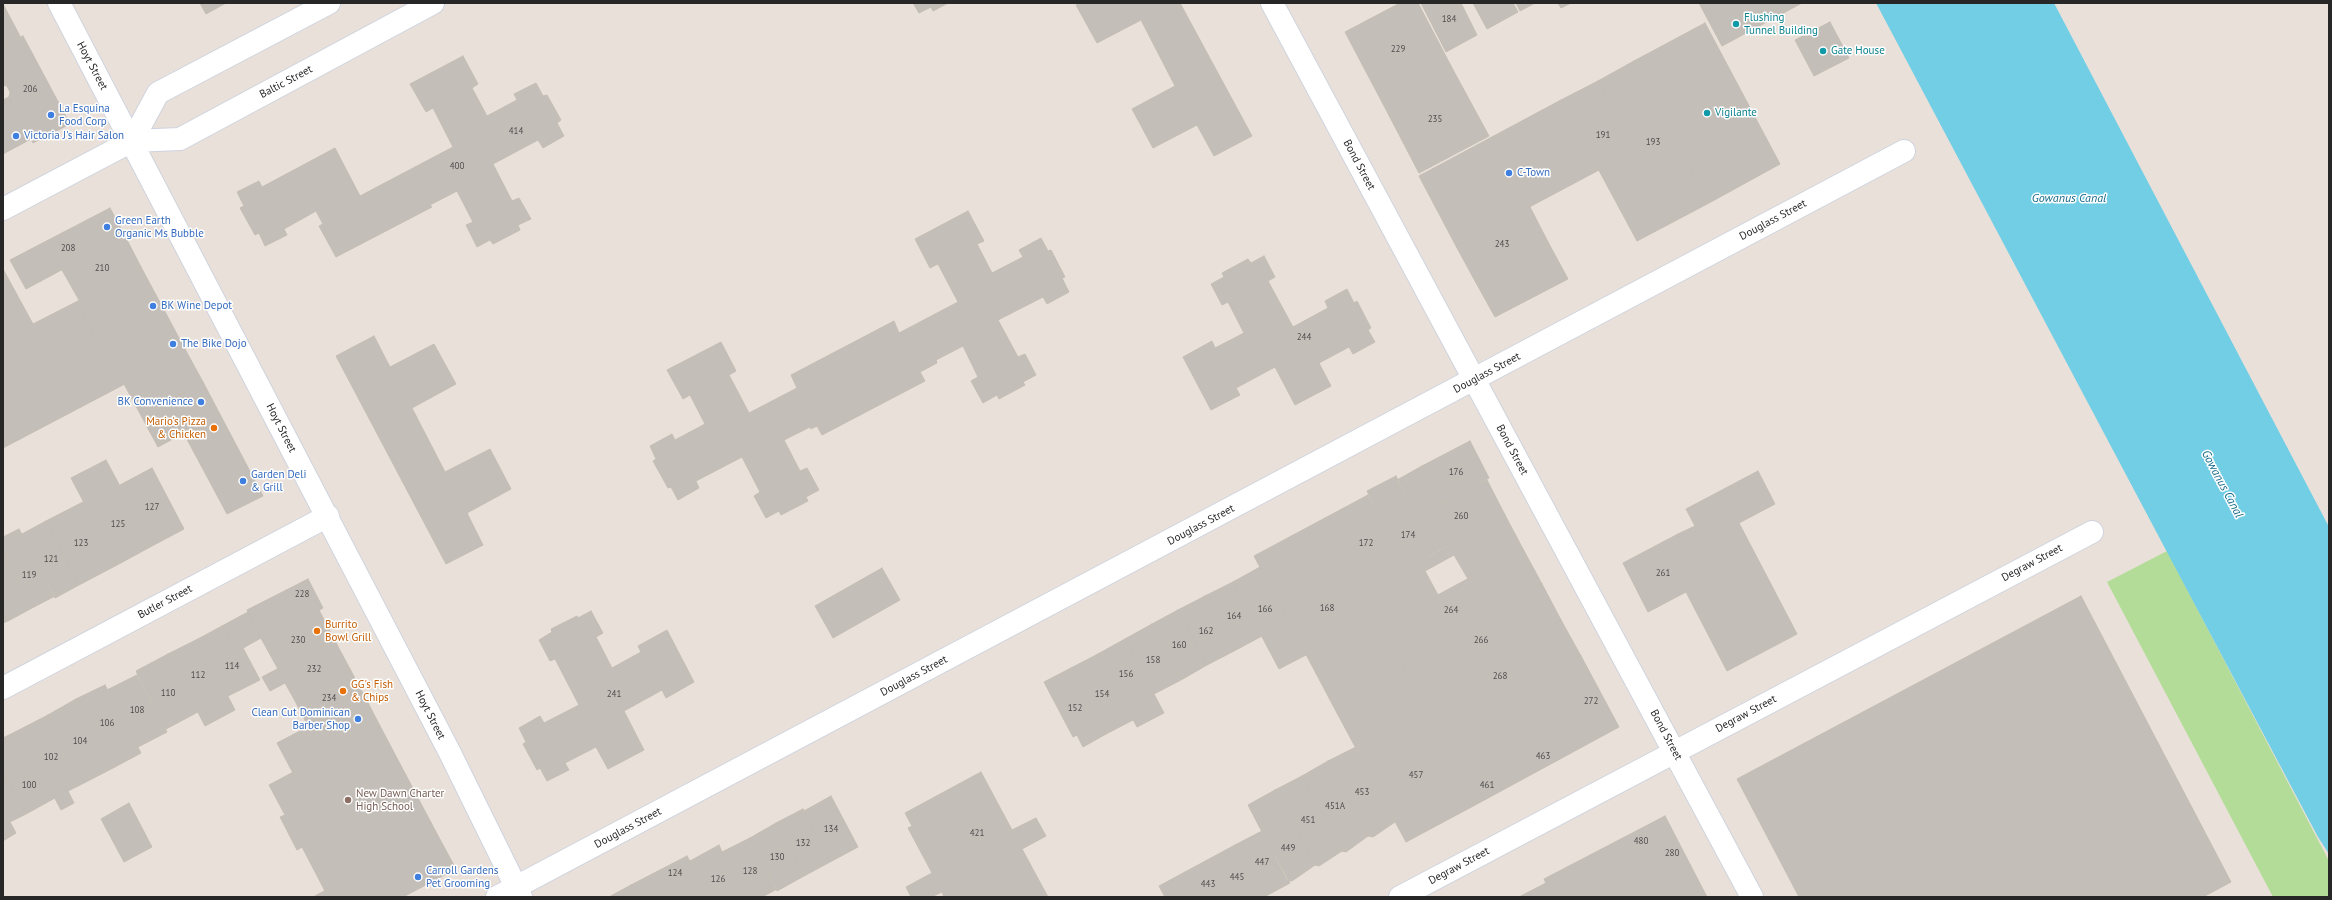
<!DOCTYPE html>
<style>
body{margin:0}
#map{position:relative;width:2332px;height:900px;overflow:hidden;background:#e9e1d9;font-family:"PT Sans",sans-serif}
canvas{display:block}
.frame{position:absolute;inset:0;border:4px solid #272727;pointer-events:none}
</style>
<div id="map">
<canvas width="2332" height="900"></canvas>
<div class="frame"></div>
</div>
<script>
const ctx = document.querySelector('canvas').getContext('2d');
ctx.lineJoin = 'round';
function paint(path, color) { ctx.fillStyle = color; ctx.fill(path, 'evenodd'); }
const toPath = rows => new Path2D(rows.map(r => 'M' + r).join(''));
function strokePath(path, color, width, dash) { ctx.strokeStyle = color; ctx.lineWidth = width; ctx.lineCap = dash ? 'butt' : 'round'; ctx.setLineDash(dash || []); ctx.stroke(path); }
function write(font, color, halo, rows, align = 'center') {
  ctx.font = font + ' "PT Sans",sans-serif'; ctx.lineWidth = 3; ctx.setLineDash([]); ctx.textBaseline = 'middle'; ctx.strokeStyle = halo; ctx.fillStyle = color; for (const [text, x, y, turn = 0] of rows) {
    ctx.save(); ctx.translate(x, y); ctx.rotate((+turn || 0) * Math.PI / 180); ctx.textAlign = isNaN(turn) ? turn : align; if (halo) ctx.strokeText(text, 0, 0); ctx.fillText(text, 0, 0); ctx.restore();
  }
}
const green = toPath([
 [2167,551,2329,861,2329,897,2273,897,2107,582]
]);
const water = toPath([
 [1876,3,2054,3,2329,527,2329,854,2318,837]
]);
const building = toPath([
 [200,3,226,3,206,14,200,3],
 [913,3,948,3,933,11,931,7,919,13,913,3],
 [1079,3,1180,3,1252,136,1214,156,1197,125,1153,148,1132,109,1175,86,1141,20,1097,43,1076,5,1079,3],
 [1400,3,1418,3,1451,66,1382,102,1345,32,1400,3],
 [1421,3,1461,3,1477,35,1446,52,1421,3],
 [1473,3,1513,3,1518,12,1487,29,1473,3],
 [1516,3,1535,3,1520,11,1516,3],
 [1558,3,1571,3,1561,8,1558,3],
 [1699,3,1802,3,1722,46,1699,3],
 [3,4,21,38,3,47,3,4],
 [1830,22,1849,58,1814,76,1795,40,1830,22],
 [1705,23,1780,164,1709,203,1634,61,1705,23],
 [23,36,70,124,33,143,9,97,10,92,7,86,3,85,3,47,23,36],
 [463,56,478,84,472,88,487,116,517,100,514,94,536,83,543,96,547,95,561,120,557,123,564,136,543,148,538,140,493,164,512,201,519,198,531,219,518,225,520,230,493,244,490,240,477,247,466,225,473,222,457,191,430,205,432,207,336,257,319,226,323,224,316,211,284,229,287,235,265,246,259,233,255,235,240,208,244,206,237,192,259,181,262,187,335,148,360,196,453,147,433,108,426,112,410,84,463,56],
 [1634,61,1709,203,1673,222,1598,81,1634,61],
 [1451,66,1489,136,1419,173,1382,102,1451,66],
 [1598,81,1673,222,1637,241,1561,100,1598,81],
 [9,97,31,139,3,154,3,100,9,97],
 [1561,100,1599,170,1456,246,1419,176,1561,100],
 [1530,207,1548,242,1475,281,1456,246,1530,207],
 [110,208,125,236,26,289,10,260,110,208],
 [968,211,984,241,977,244,992,273,1023,257,1019,250,1041,238,1048,251,1051,250,1065,277,1062,278,1069,292,1047,304,1043,297,998,320,1018,357,1025,354,1036,375,1023,382,1025,385,999,399,997,395,983,403,971,381,978,377,963,346,936,360,937,363,920,372,925,381,822,435,817,426,811,429,810,427,784,440,800,471,807,468,819,490,806,497,808,501,781,515,779,511,766,518,754,496,760,492,742,457,696,481,699,488,678,500,671,487,668,488,653,461,656,459,650,446,672,434,675,440,705,424,690,395,683,399,667,370,721,342,736,371,729,375,749,413,797,388,791,375,894,321,899,333,958,302,938,264,930,268,915,239,968,211],
 [125,236,141,267,79,300,62,270,125,236],
 [1548,242,1568,279,1495,317,1475,281,1548,242],
 [1264,256,1275,277,1268,281,1293,327,1328,308,1325,301,1347,289,1354,303,1357,301,1371,328,1368,330,1375,342,1353,354,1349,347,1319,363,1331,386,1295,405,1275,367,1236,388,1240,395,1211,410,1183,357,1212,341,1215,348,1244,333,1228,302,1222,305,1211,284,1224,277,1222,273,1248,259,1251,263,1264,256],
 [141,267,186,351,121,386,76,302,141,267],
 [3,269,33,324,76,302,121,386,3,448,3,269],
 [374,336,390,367,434,344,456,384,412,408,445,472,490,449,511,489,467,513,483,545,446,564,336,356,374,336],
 [186,351,203,382,167,402,184,433,158,447,124,384,186,351],
 [203,382,263,496,227,514,167,402,203,382],
 [1470,441,1489,478,1442,504,1422,466,1470,441],
 [106,460,152,546,117,565,71,478,106,460],
 [1422,466,1442,504,1417,517,1397,480,1422,466],
 [152,468,184,529,152,546,120,485,152,468],
 [1758,471,1775,504,1739,523,1797,634,1727,671,1686,592,1703,583,1678,534,1695,526,1686,509,1758,471],
 [1396,476,1436,553,1407,568,1367,491,1396,476],
 [1487,480,1505,515,1436,553,1417,517,1487,480],
 [1368,495,1407,568,1363,591,1325,518,1368,495],
 [83,502,117,565,79,585,46,521,83,502],
 [1505,515,1523,549,1468,579,1454,555,1425,571,1438,595,1382,625,1363,591,1505,515],
 [1325,518,1400,660,1329,698,1254,556,1325,518],
 [46,521,79,585,55,598,22,534,46,521],
 [19,529,55,596,32,608,3,553,3,537,19,529],
 [1678,534,1703,583,1648,612,1623,563,1678,534],
 [1523,549,1542,584,1400,660,1382,625,1523,549],
 [3,553,32,608,8,621,3,612,3,553],
 [1260,567,1306,655,1279,669,1233,582,1260,567],
 [882,568,900,600,833,638,815,606,882,568],
 [308,579,323,608,262,640,247,610,308,579],
 [1233,582,1262,636,1234,651,1205,596,1233,582],
 [1542,584,1561,620,1419,696,1400,660,1542,584],
 [1205,596,1234,651,1207,665,1178,610,1205,596],
 [2081,596,2231,882,2203,897,1799,897,1737,779,2081,596],
 [319,610,334,639,278,669,262,640,319,610],
 [1178,610,1207,665,1181,680,1152,624,1178,610],
 [591,611,603,633,596,637,612,668,641,652,638,646,667,630,694,682,666,698,662,690,624,711,644,750,608,769,596,747,565,763,569,770,547,781,540,768,537,770,523,744,526,742,519,728,540,716,544,723,579,705,555,659,550,661,539,640,552,632,551,629,577,616,578,618,591,611],
 [3,612,8,621,3,623,3,612],
 [248,612,261,638,236,652,222,626,248,612],
 [1561,620,1581,656,1439,732,1419,696,1561,620],
 [1152,624,1181,680,1154,694,1125,639,1152,624],
 [222,626,236,652,243,648,260,680,228,696,198,639,222,626],
 [198,639,235,710,205,726,168,654,198,639],
 [334,639,350,669,294,699,285,683,270,691,262,677,334,639],
 [1125,639,1164,713,1137,727,1098,654,1125,639],
 [168,654,198,712,166,729,136,671,168,654],
 [1098,654,1133,720,1106,734,1071,668,1098,654],
 [1581,656,1619,727,1477,804,1439,732,1581,656],
 [1400,660,1477,804,1406,842,1329,698,1400,660],
 [1071,668,1106,734,1083,747,1077,735,1073,737,1044,682,1071,668],
 [350,669,365,697,308,726,294,699,350,669],
 [137,675,167,732,138,747,107,690,137,675],
 [105,685,141,753,113,768,76,699,105,685],
 [365,697,380,726,293,773,277,743,365,697],
 [76,699,113,768,84,783,48,715,76,699],
 [48,715,84,783,68,791,74,803,61,810,19,730,48,715],
 [380,726,436,832,325,891,302,847,297,850,280,817,285,815,269,785,380,726],
 [19,730,55,798,26,814,3,771,3,738,19,730],
 [1356,747,1395,822,1373,837,1368,836,1328,761,1356,747],
 [1328,761,1368,836,1346,852,1342,851,1302,776,1328,761],
 [3,771,26,814,10,822,16,833,3,841,3,771],
 [981,772,1012,830,1036,818,1046,836,1022,849,1048,897,944,897,942,892,931,897,911,897,906,887,932,873,908,828,912,826,905,813,981,772],
 [1302,776,1342,851,1319,866,1315,865,1275,790,1302,776],
 [1275,790,1315,865,1292,881,1287,880,1248,805,1275,790],
 [831,796,858,847,830,862,804,811,831,796],
 [129,803,152,847,124,862,101,819,129,803],
 [803,809,830,862,804,876,776,823,803,809],
 [1665,816,1707,897,1553,897,1544,879,1665,816],
 [776,823,804,876,777,891,750,838,776,823],
 [1262,831,1290,883,1264,897,1235,845,1262,831],
 [436,832,456,869,403,897,313,897,436,832],
 [750,838,777,889,762,897,746,897,722,852,750,838],
 [719,845,722,852,746,897,709,897,690,861,719,845],
 [1235,845,1263,897,1232,897,1211,858,1235,845],
 [687,856,709,897,637,897,631,885,687,856],
 [1211,858,1232,897,1199,897,1185,872,1211,858],
 [1185,872,1199,897,1165,897,1159,886,1185,872],
 [1546,883,1553,897,1519,897,1546,883],
 [631,885,637,897,609,897,631,885]
]);
const minor = toPath([
 [59,3,449,751,521,897],
 [1272,3,1752,897],
 [132,141,158,93,329,3],
 [3,209,132,141,180,139,433,3],
 [3,688,328,516],
 [497,897,1904,151],
 [1400,897,2092,532]
]);
const markers = [
 [1736,24,4,"#0f9aa8"],
 [1823,51,4,"#0f9aa8"],
 [1707,113,4,"#0f9aa8"],
 [51,115,4,"#3f7fe0"],
 [16,136,4,"#3f7fe0"],
 [1509,173,4,"#3f7fe0"],
 [107,227,4,"#3f7fe0"],
 [153,306,4,"#3f7fe0"],
 [173,344,4,"#3f7fe0"],
 [201,402,4,"#3f7fe0"],
 [214,428,4,"#e8710a"],
 [243,481,4,"#3f7fe0"],
 [317,631,4,"#e8710a"],
 [343,691,4,"#e8710a"],
 [358,719,4,"#3f7fe0"],
 [348,800,4,"#8d6e63"],
 [418,877,4,"#3f7fe0"]
];
const numberNames = [
 ["184",1449,19],
 ["229",1398,49],
 ["206",30,89],
 ["235",1435,119],
 ["414",516,131],
 ["191",1603,135],
 ["193",1653,142],
 ["400",457,166],
 ["243",1502,244],
 ["208",68,248],
 ["210",102,268],
 ["244",1304,337],
 ["176",1456,472],
 ["127",152,507],
 ["260",1461,516],
 ["125",118,524],
 ["174",1408,535],
 ["123",81,543],
 ["172",1366,543],
 ["121",51,559],
 ["261",1663,573],
 ["119",29,575],
 ["228",302,594],
 ["168",1327,608],
 ["166",1265,609],
 ["264",1451,610],
 ["164",1234,616],
 ["162",1206,631],
 ["230",298,640],
 ["266",1481,640],
 ["160",1179,645],
 ["158",1153,660],
 ["114",232,666],
 ["232",314,669],
 ["156",1126,674],
 ["112",198,675],
 ["268",1500,676],
 ["110",168,693],
 ["241",614,694],
 ["154",1102,694],
 ["234",329,698],
 ["272",1591,701],
 ["152",1075,708],
 ["108",137,710],
 ["106",107,723],
 ["104",80,741],
 ["463",1543,756],
 ["102",51,757],
 ["457",1416,775],
 ["100",29,785],
 ["461",1487,785],
 ["453",1362,792],
 ["451A",1335,806],
 ["451",1308,820],
 ["134",831,829],
 ["421",977,833],
 ["480",1641,841],
 ["132",803,843],
 ["449",1288,848],
 ["280",1672,853],
 ["130",777,857],
 ["447",1262,862],
 ["128",750,871],
 ["124",675,873],
 ["445",1237,877],
 ["126",718,879],
 ["443",1208,884]
];
const cultureNames = [
 ["Flushing",1744,18],
 ["Tunnel Building",1744,31],
 ["Gate House",1831,51],
 ["Vigilante",1715,113]
];
const streetNames = [
 ["Hoyt Street",92,66,62],
 ["Baltic Street",286,82,-28],
 ["Bond Street",1359,165,62],
 ["Douglass Street",1773,220,-28],
 ["Douglass Street",1487,373,-28],
 ["Hoyt Street",281,428,63],
 ["Bond Street",1512,450,62],
 ["Douglass Street",1201,525,-28],
 ["Degraw Street",2032,563,-28],
 ["Butler Street",165,602,-28],
 ["Douglass Street",914,676,-28],
 ["Degraw Street",1746,714,-28],
 ["Hoyt Street",430,715,63],
 ["Bond Street",1666,735,62],
 ["Douglass Street",628,828,-28],
 ["Degraw Street",1459,866,-28]
];
const shopNames = [
 ["La Esquina",59,109],
 ["Food Corp",59,122],
 ["Victoria J's Hair Salon",24,136],
 ["C-Town",1517,173],
 ["Green Earth",115,221],
 ["Organic Ms Bubble",115,234],
 ["BK Wine Depot",161,306],
 ["The Bike Dojo",181,344],
 ["BK Convenience",193,402,"right"],
 ["Garden Deli",251,475],
 ["& Grill",251,488],
 ["Clean Cut Dominican",350,713,"right"],
 ["Barber Shop",350,726,"right"],
 ["Carroll Gardens",426,871],
 ["Pet Grooming",426,884]
];
const foodNames = [
 ["Mario's Pizza",206,422,"right"],
 ["& Chicken",206,435,"right"],
 ["Burrito",325,625],
 ["Bowl Grill",325,638],
 ["GG's Fish",351,685],
 ["& Chips",351,698]
];
const educationNames = [
 ["New Dawn Charter",356,794],
 ["High School",356,807]
];
const waterNames = [
 ["Gowanus Canal",2069,199],
 ["Gowanus Canal",2222,484,62]
];
paint(green, '#b4dc99');
paint(water, '#72cee5');
paint(building, '#c4beb9');
strokePath(building, '#c3bdb3', 1);
strokePath(minor, '#cfd3df', 24);
strokePath(minor, '#fff', 22);
for (const [x, y, r, color] of markers) { const dot = new Path2D(); dot.arc(x, y, r, 0, 2 * Math.PI); ctx.fillStyle = color; ctx.fill(dot); strokePath(dot, '#fff', 1.5); }
write('9px', '#4e4d4c', null, numberNames);
write('11px', '#0d838f', '#fff', cultureNames, 'left');
write('11px', '#272727', '#fff', streetNames);
write('11px', '#366cbe', '#fff', shopNames, 'left');
write('11px', '#c56008', '#fff', foodNames, 'left');
write('11px', '#785e54', '#fff', educationNames, 'left');
write('italic 12px', '#166b8c', '#fff', waterNames);
</script>
